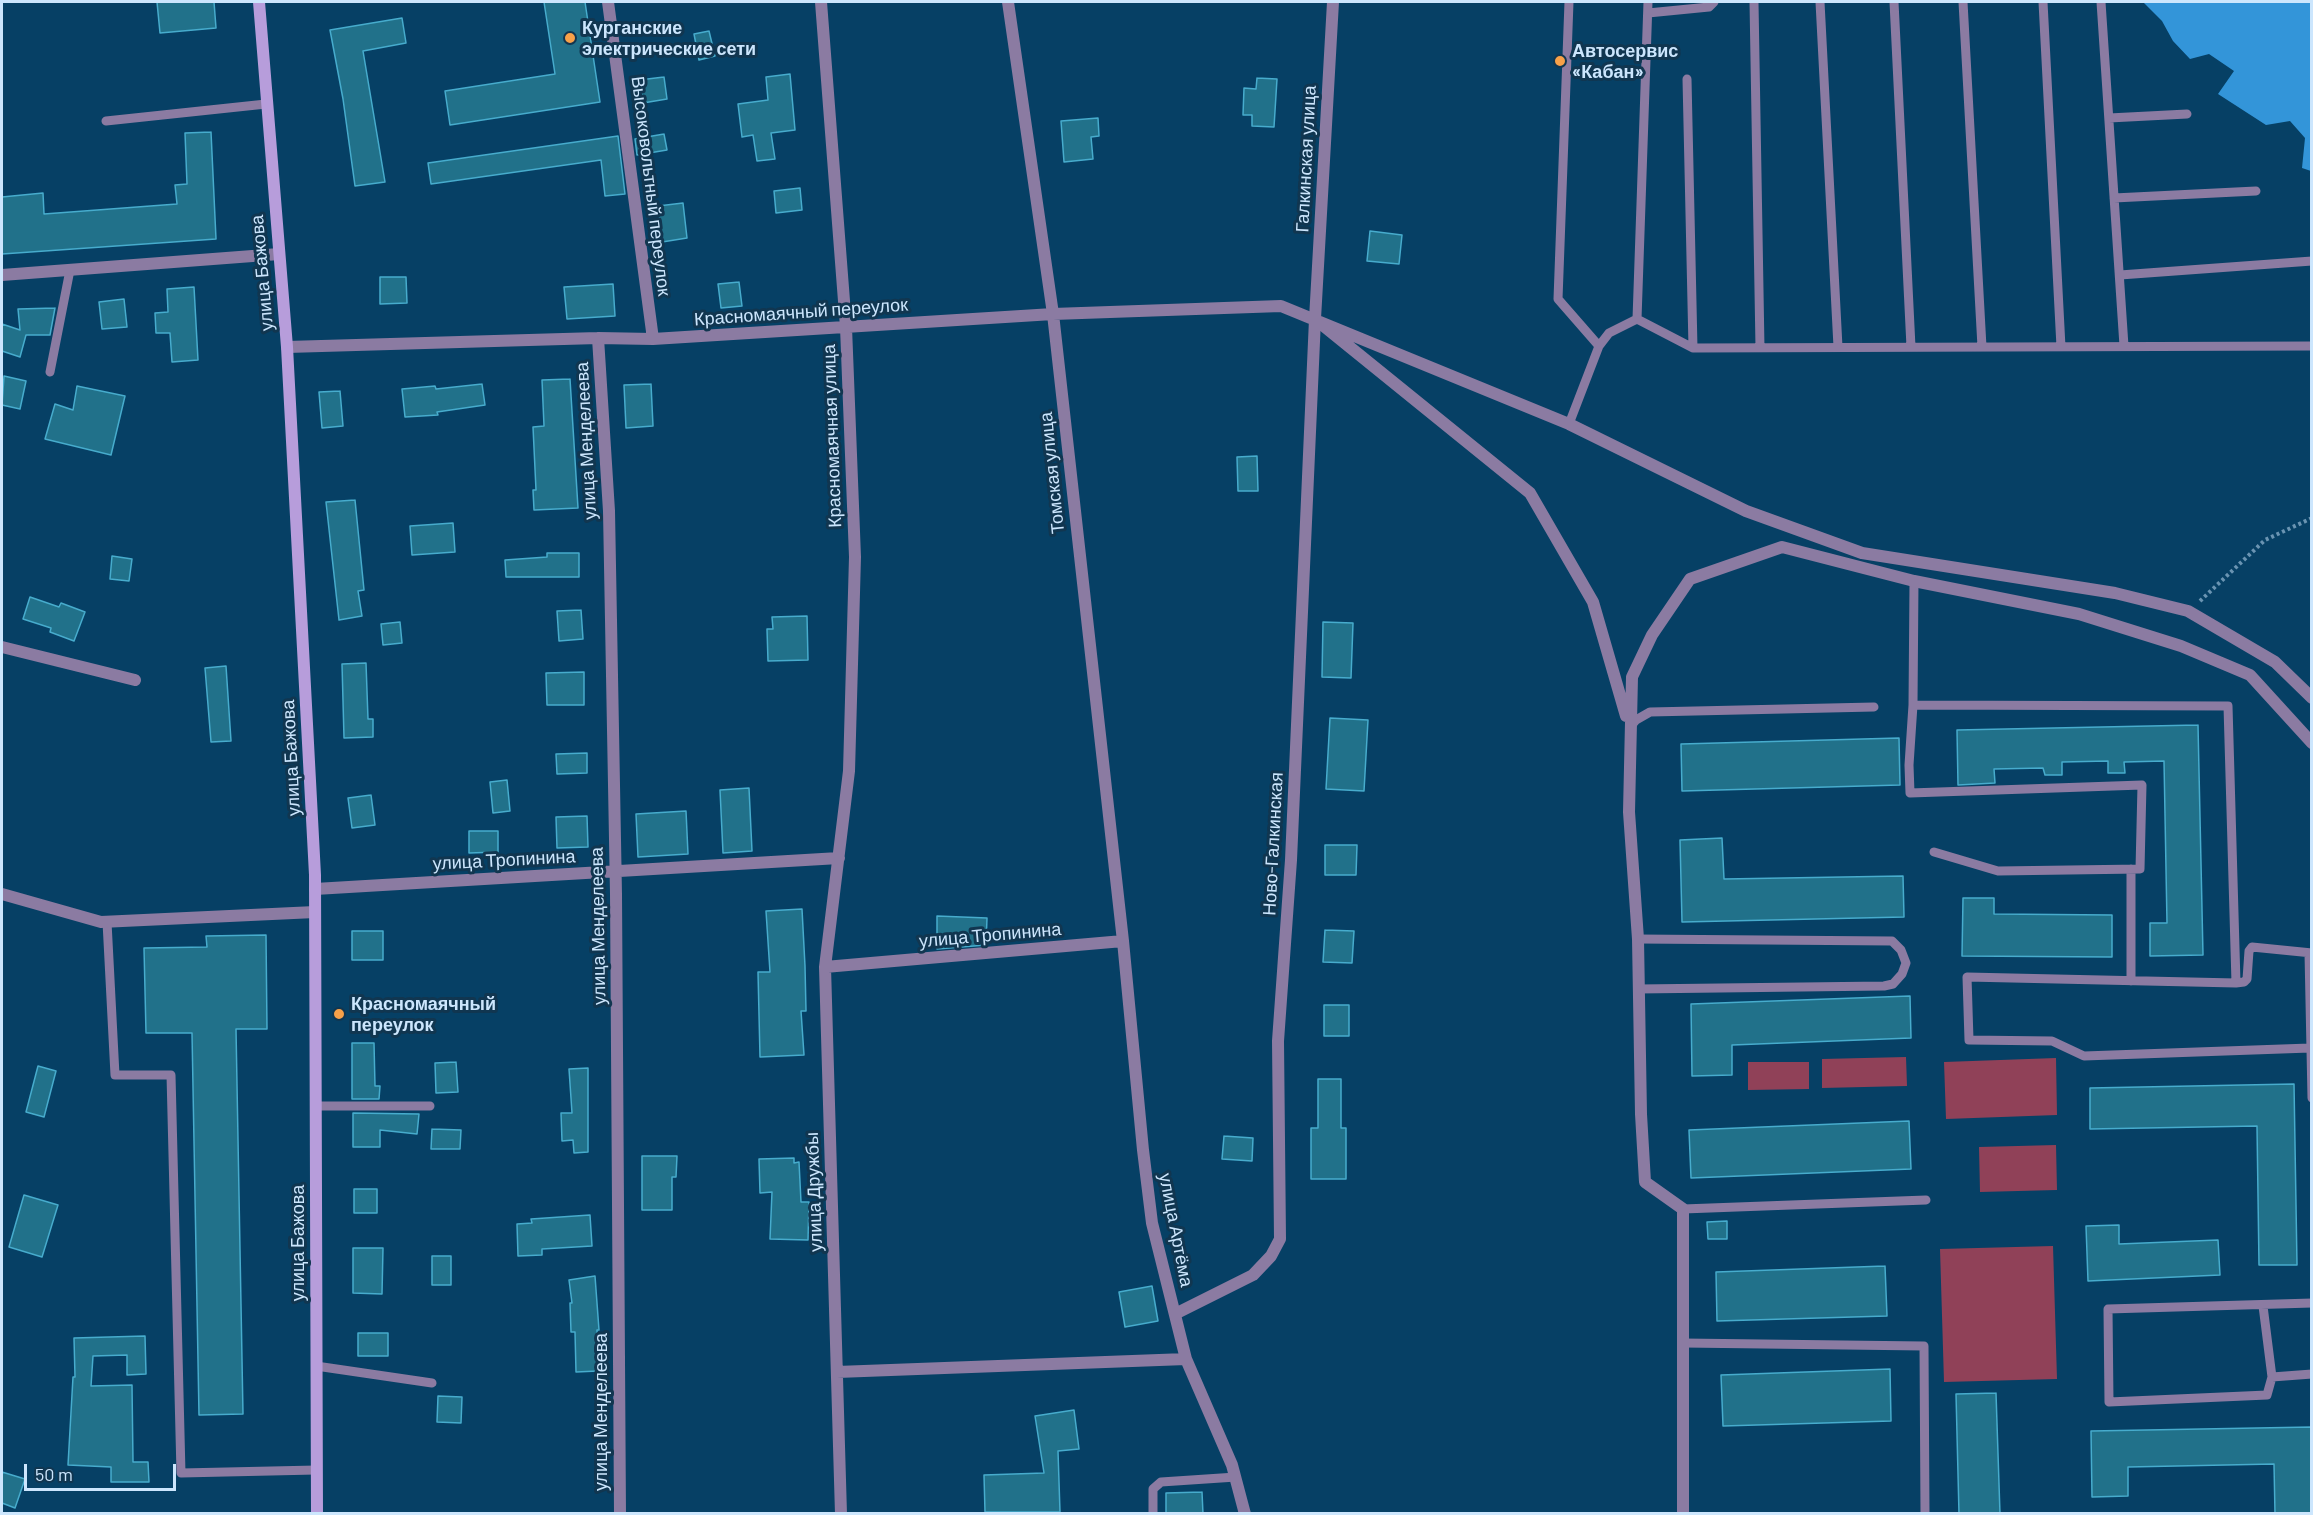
<!DOCTYPE html>
<meta charset="utf-8">
<style>
body{margin:0}
#map{position:relative;width:2313px;height:1515px;overflow:hidden;background:#064065;font-family:Barlow,sans-serif}
canvas{display:block}
.frame{position:absolute;inset:0;border:3px solid #cce6fd;pointer-events:none}
.scale{position:absolute;left:24px;top:1464px;width:152px;height:27px;box-sizing:border-box;border:3px solid #cce6fd;border-top:0;padding-left:8px;font-size:18px;line-height:21px;white-space:nowrap;color:#cce6fd;-webkit-text-stroke:4px #113650;paint-order:stroke}
</style>
<div id="map">
<canvas width="2313" height="1515"></canvas>
<div class="frame"></div>
<div class="scale">50 m</div>
</div>
<script>
const ctx = document.querySelector('canvas').getContext('2d');
ctx.lineJoin = 'round';
function paint(path, color) { ctx.fillStyle = color; ctx.fill(path, 'evenodd'); }
const toPath = rows => new Path2D(rows.map(r => 'M' + r).join(''));
function strokePath(path, color, width, dash) { ctx.strokeStyle = color; ctx.lineWidth = width; ctx.lineCap = dash ? 'butt' : 'round'; ctx.setLineDash(dash || []); ctx.stroke(path); }
function write(font, color, halo, rows, align = 'center') {
  ctx.font = font + ' Barlow,sans-serif'; ctx.lineWidth = 6; ctx.setLineDash([]); ctx.textBaseline = 'middle'; ctx.strokeStyle = halo; ctx.fillStyle = color; for (const [text, x, y, turn = 0] of rows) {
    ctx.save(); ctx.translate(x, y); ctx.rotate((+turn || 0) * Math.PI / 180); ctx.textAlign = isNaN(turn) ? turn : align; if (halo) ctx.strokeText(text, 0, 0); ctx.fillText(text, 0, 0); ctx.restore();
  }
}
const green = toPath([
 [1906,1057,1907,1086,1822,1088,1822,1059],
 [2056,1058,2057,1115,1946,1119,1944,1062],
 [1748,1062,1809,1062,1809,1089,1748,1090],
 [2056,1145,2057,1190,1980,1192,1979,1147],
 [2053,1246,2057,1379,1944,1382,1940,1249]
]);
const water = toPath([
 [2143,2,2311,2,2311,171,2302,168,2305,138,2290,121,2266,125,2218,94,2234,71,2209,54,2190,59,2173,41,2162,21]
]);
const building = toPath([
 [157,2,214,2,216,28,160,33,157,2],
 [544,2,585,2,600,102,450,125,445,91,555,74,544,2],
 [402,18,406,43,363,51,385,182,355,186,343,99,330,30,402,18],
 [709,31,715,56,699,60,694,34,709,31],
 [790,74,795,130,771,133,775,159,757,161,753,135,742,137,738,104,768,100,766,77,790,74],
 [664,77,667,99,643,103,639,80,664,77],
 [1257,78,1277,79,1274,127,1252,126,1252,115,1243,115,1244,88,1256,89,1257,78],
 [1098,118,1099,136,1091,137,1093,159,1064,162,1061,121,1098,118],
 [211,132,216,239,2,254,2,197,43,193,44,214,177,204,175,185,187,184,185,133,211,132],
 [664,134,667,150,637,155,635,139,664,134],
 [618,136,625,194,605,196,601,160,431,184,428,163,618,136],
 [800,188,802,210,776,213,774,191,800,188],
 [683,203,687,238,662,242,658,206,683,203],
 [1370,231,1402,235,1399,264,1367,261,1370,231],
 [380,277,406,277,407,303,380,304,380,277],
 [739,282,742,306,721,308,718,284,739,282],
 [613,284,615,316,567,319,564,287,613,284],
 [194,287,198,360,172,362,170,333,156,333,155,313,168,312,167,289,194,287],
 [124,299,127,327,102,329,99,302,124,299],
 [55,308,50,335,26,335,20,357,2,351,2,324,20,330,18,309,55,308],
 [4,376,26,381,20,409,2,405,4,376],
 [570,379,578,508,534,510,533,490,536,490,533,427,544,426,542,380,570,379],
 [482,384,485,405,437,412,438,415,405,417,402,389,435,386,436,389,482,384],
 [651,384,653,426,626,428,624,385,651,384],
 [77,386,125,396,111,455,45,439,55,404,73,410,77,386],
 [340,391,343,426,322,428,319,392,340,391],
 [1257,456,1258,491,1238,491,1237,457,1257,456],
 [355,500,364,590,358,591,362,616,339,620,326,502,355,500],
 [453,523,455,552,412,555,410,526,453,523],
 [547,553,579,553,579,577,506,577,505,560,547,557,547,553],
 [112,556,132,559,129,581,110,579,112,556],
 [30,597,59,607,61,603,85,612,74,641,50,632,51,628,23,619,30,597],
 [581,610,583,639,559,641,557,611,581,610],
 [807,616,808,660,768,661,767,629,773,629,772,617,807,616],
 [400,622,402,643,383,645,381,624,400,622],
 [1323,622,1353,623,1351,678,1322,677,1323,622],
 [366,663,368,719,373,719,373,737,344,738,342,664,366,663],
 [226,666,231,741,211,742,205,668,226,666],
 [584,672,584,705,547,705,546,673,584,672],
 [1330,718,1368,720,1364,791,1326,789,1330,718],
 [2198,725,2203,955,2150,956,2150,923,2167,923,2164,761,2124,762,2125,773,2108,773,2108,761,2062,762,2062,775,2045,775,2043,768,1994,769,1995,783,1958,785,1957,730,2198,725],
 [1899,738,1900,785,1682,791,1681,744,1899,738],
 [587,753,587,773,557,774,556,754,587,753],
 [507,780,510,811,493,813,490,782,507,780],
 [749,788,752,851,723,853,720,790,749,788],
 [371,795,375,825,352,828,348,798,371,795],
 [686,811,688,854,638,857,636,814,686,811],
 [587,816,588,847,557,848,556,817,587,816],
 [469,831,498,831,498,852,469,853,469,831],
 [1722,838,1724,879,1903,876,1904,917,1682,922,1680,840,1722,838],
 [1325,845,1357,845,1356,875,1325,875,1325,845],
 [1963,898,1994,898,1994,914,2112,915,2112,957,1962,956,1963,898],
 [802,909,805,966,806,1011,801,1011,804,1055,760,1057,758,972,770,972,766,911,802,909],
 [937,916,987,918,986,945,937,949,937,916],
 [1325,930,1354,931,1352,963,1323,962,1325,930],
 [352,931,383,931,383,960,352,960,352,931],
 [266,935,267,1029,236,1029,243,1414,199,1415,192,1033,146,1033,144,948,207,947,206,936,266,935],
 [1910,996,1911,1038,1732,1045,1732,1075,1692,1076,1691,1004,1910,996],
 [1324,1005,1349,1005,1349,1036,1324,1036,1324,1005],
 [352,1043,374,1043,375,1086,380,1086,379,1099,352,1099,352,1043],
 [456,1062,458,1092,436,1093,435,1063,456,1062],
 [38,1066,56,1071,44,1117,26,1112,38,1066],
 [588,1068,588,1152,574,1153,573,1140,562,1141,561,1113,572,1113,569,1069,588,1068],
 [1318,1079,1341,1079,1341,1128,1346,1128,1346,1179,1311,1179,1311,1128,1318,1128,1318,1079],
 [2294,1084,2297,1265,2259,1265,2257,1126,2090,1129,2090,1088,2294,1084],
 [353,1113,419,1114,417,1134,380,1130,380,1147,353,1147,353,1113],
 [1909,1121,1911,1169,1691,1178,1689,1130,1909,1121],
 [432,1129,461,1130,460,1149,431,1149,432,1129],
 [1224,1136,1253,1138,1252,1161,1222,1159,1224,1136],
 [642,1156,677,1156,676,1177,672,1177,672,1210,642,1210,642,1156],
 [794,1158,794,1163,799,1162,801,1202,809,1202,808,1240,770,1239,772,1192,760,1193,759,1159,794,1158],
 [354,1189,377,1189,377,1213,354,1213,354,1189],
 [24,1195,58,1205,42,1257,9,1247,24,1195],
 [590,1215,592,1246,542,1249,542,1255,518,1256,517,1224,532,1223,531,1219,590,1215],
 [1727,1221,1727,1239,1708,1239,1707,1222,1727,1221],
 [2119,1225,2119,1244,2218,1240,2220,1275,2088,1281,2086,1226,2119,1225],
 [353,1248,383,1248,382,1294,353,1293,353,1248],
 [432,1256,451,1256,451,1285,432,1285,432,1256],
 [1885,1266,1887,1316,1717,1321,1716,1272,1885,1266],
 [595,1276,599,1330,597,1330,598,1371,576,1372,575,1332,571,1332,570,1303,572,1303,569,1280,595,1276],
 [1152,1286,1158,1321,1125,1327,1119,1292,1152,1286],
 [358,1333,388,1333,388,1356,358,1356,358,1333],
 [145,1336,146,1374,127,1375,127,1355,93,1356,91,1386,132,1385,133,1462,148,1462,149,1482,111,1482,111,1467,68,1465,73,1377,75,1377,74,1338,145,1336],
 [1890,1369,1891,1421,1723,1426,1721,1375,1890,1369],
 [1996,1393,2000,1514,1959,1514,1956,1394,1996,1393],
 [438,1396,462,1397,461,1423,437,1422,438,1396],
 [1074,1410,1079,1449,1058,1451,1060,1512,985,1512,984,1475,1044,1473,1035,1416,1074,1410],
 [2312,1427,2312,1514,2275,1514,2274,1464,2128,1467,2128,1496,2092,1497,2091,1431,2312,1427],
 [2,1472,25,1479,15,1508,2,1503,2,1472],
 [1202,1492,1203,1514,1166,1514,1166,1493,1202,1492]
]);
const path = toPath([
 [2200,601,2265,540,2312,518]
]);
const lane = toPath([
 [1569,2,1558,299,1599,346],
 [1754,2,1760,348],
 [1820,2,1838,347],
 [1894,2,1911,347],
 [1963,2,1982,347],
 [2043,2,2061,347],
 [2101,2,2124,346],
 [1648,13,1709,7,1714,2],
 [1687,79,1693,348],
 [2109,118,2187,114],
 [106,121,266,104],
 [2114,198,2256,191],
 [2120,275,2312,261],
 [1637,319,1648,2],
 [50,372,70,270],
 [1569,424,1599,346,1609,333,1637,319,1693,348,2312,346],
 [1913,705,1914,581],
 [1630,727,1636,720,1650,712,1874,707],
 [1934,852,1998,871,2140,869,2142,785,1910,793,1909,765,1913,705,2228,706,2236,983],
 [107,922,115,1075,171,1075,181,1473,316,1470],
 [2309,953,2312,1098],
 [2131,981,2131,869],
 [1638,989,1884,986,1893,984,1902,974,1906,963,1901,950,1892,941,1638,939],
 [2310,1048,2084,1056,2052,1041,1969,1040,1967,977,2236,983,2244,982,2247,979,2249,951,2252,947,2312,953],
 [316,1106,430,1106],
 [1683,1209,1926,1200],
 [2263,1306,2272,1377,2312,1374],
 [1683,1343,1924,1346,1925,1514],
 [316,1366,432,1383],
 [2272,1377,2267,1395,2109,1402,2108,1309,2312,1303],
 [1153,1514,1153,1489,1161,1482,1236,1477]
]);
const street = toPath([
 [608,2,653,339],
 [821,2,846,327,855,557,849,771,825,967,841,1514],
 [1008,2,1053,314,1123,941,1143,1150,1152,1223,1186,1359,1232,1465,1245,1514],
 [2,275,279,254],
 [1325,327,1530,493,1593,602,1626,716],
 [598,338,609,511,616,894,620,1514],
 [287,347,598,338,653,339,1053,314,1281,306,1569,424,1746,511,1862,553,2115,593,2188,611,2275,662,2312,698],
 [2,647,135,680],
 [315,889,839,858],
 [2,894,101,922,315,912],
 [825,967,1123,941],
 [1175,1314,1253,1275,1271,1256,1280,1239,1278,1041,1291,860,1315,319,1333,2],
 [837,1372,1186,1359],
 [1683,1514,1683,1209,1645,1182,1641,1114,1638,939,1629,812,1632,677,1652,635,1690,579,1782,547,1914,581,2079,614,2181,646,2250,675,2312,743]
]);
const secondary = toPath([
 [259,2,287,347,315,875,317,1514]
]);
const markers = [
 [570,38,6,"#f7a149"],
 [1560,61,6,"#f7a149"],
 [339,1014,6,"#f7a149"]
];
const poiNames = [
 ["Курганские",582,28],
 ["электрические сети",582,49],
 ["Автосервис",1572,51],
 ["«Кабан»",1572,72],
 ["Красномаячный",351,1004],
 ["переулок",351,1025]
];
const streetNames = [
 ["Галкинская улица",1306,159,-87],
 ["Высоковольтный переулок",651,186,83],
 ["улица Бажова",262,273,-95],
 ["Красномаячный переулок",801,312,-4],
 ["Красномаячная улица",832,436,-92],
 ["улица Менделеева",586,441,-93],
 ["Томская улица",1052,473,-96],
 ["улица Бажова",291,758,-93],
 ["Ново-Галкинская",1273,844,-87],
 ["улица Тропинина",504,860,-3],
 ["улица Менделеева",598,926,-91],
 ["улица Тропинина",990,935,-5],
 ["улица Дружбы",814,1192,-92],
 ["улица Артёма",1176,1230,79],
 ["улица Бажова",298,1243,-90],
 ["улица Менделеева",601,1412,-90]
];
paint(green, '#904158');
paint(water, '#3395d9');
paint(building, '#21718a');
strokePath(building, '#47accd', 1.5);
strokePath(path, '#6a94b2', 4, [3, 3]);
strokePath(lane, '#8b7ba2', 9);
strokePath(street, '#8b7ba2', 12);
strokePath(secondary, '#b79ddb', 12);
for (const [x, y, r, color] of markers) { const dot = new Path2D(); dot.arc(x, y, r, 0, 2 * Math.PI); ctx.fillStyle = color; ctx.fill(dot); strokePath(dot, '#113650', 2); }
write('bold 18px', '#cce6fd', '#113650', poiNames, 'left');
write('18px', '#cce6fd', '#113650', streetNames);
</script>
